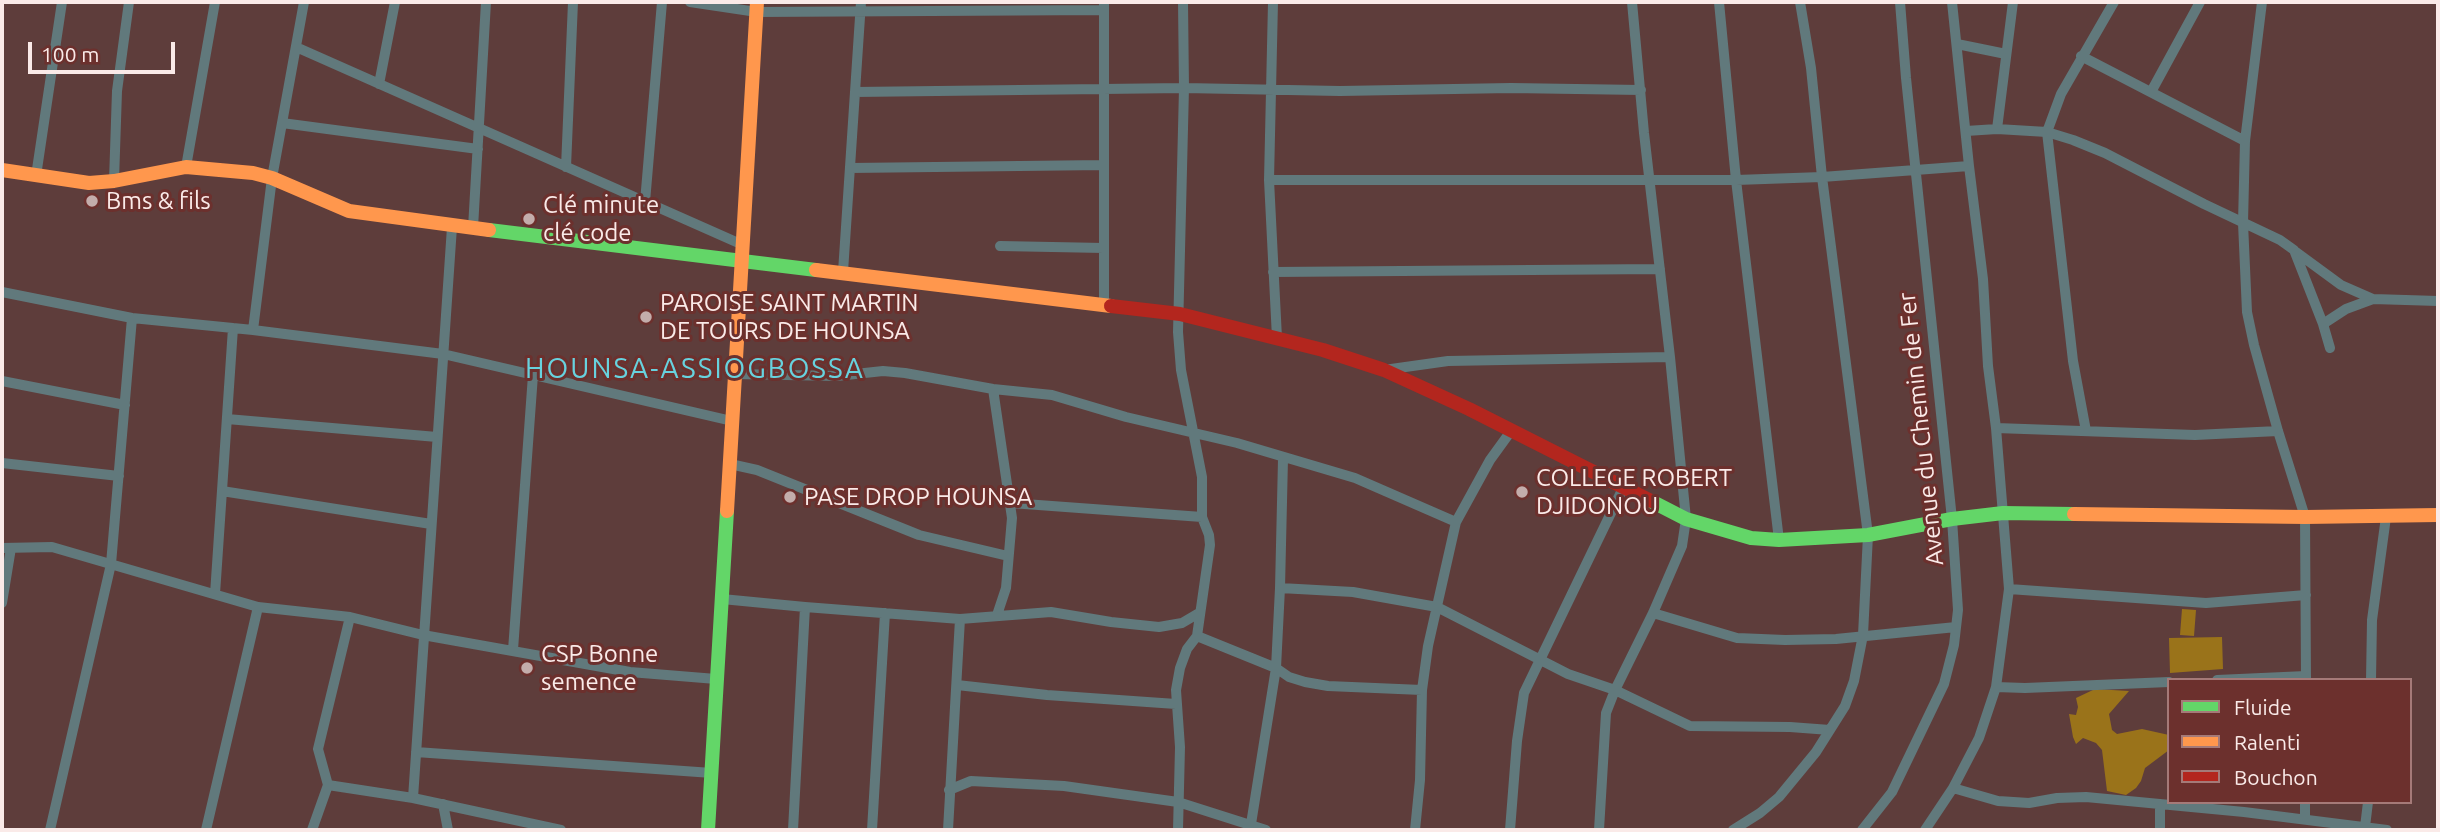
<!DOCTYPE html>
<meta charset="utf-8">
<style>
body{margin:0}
#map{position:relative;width:2440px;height:832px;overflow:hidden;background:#5e3d3b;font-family:Ubuntu,sans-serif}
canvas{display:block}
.frame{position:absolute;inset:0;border:4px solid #faeae8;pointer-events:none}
.legend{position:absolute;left:2167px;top:678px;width:245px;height:126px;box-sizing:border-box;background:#6c302d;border:2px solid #a57a78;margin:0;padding:9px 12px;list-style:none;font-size:21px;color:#faeae8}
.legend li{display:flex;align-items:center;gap:14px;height:35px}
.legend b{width:35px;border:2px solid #a57a78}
.scale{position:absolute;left:28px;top:42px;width:147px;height:32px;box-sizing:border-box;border:4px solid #faeae8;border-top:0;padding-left:9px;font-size:21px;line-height:24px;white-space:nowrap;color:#faeae8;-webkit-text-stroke:5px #6c302d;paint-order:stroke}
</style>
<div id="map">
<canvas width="2440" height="832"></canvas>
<div class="frame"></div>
<ul class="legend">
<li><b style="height:9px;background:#63d668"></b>Fluide</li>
<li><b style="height:9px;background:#ff974d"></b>Ralenti</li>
<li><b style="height:9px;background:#b3261e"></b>Bouchon</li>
</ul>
<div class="scale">100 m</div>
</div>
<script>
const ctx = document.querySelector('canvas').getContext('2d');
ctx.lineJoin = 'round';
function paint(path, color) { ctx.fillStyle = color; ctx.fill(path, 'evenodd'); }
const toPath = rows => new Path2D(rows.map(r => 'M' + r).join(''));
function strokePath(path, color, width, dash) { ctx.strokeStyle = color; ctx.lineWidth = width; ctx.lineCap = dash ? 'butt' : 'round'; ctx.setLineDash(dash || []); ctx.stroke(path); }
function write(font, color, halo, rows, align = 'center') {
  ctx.font = font + ' Ubuntu,sans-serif'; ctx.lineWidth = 6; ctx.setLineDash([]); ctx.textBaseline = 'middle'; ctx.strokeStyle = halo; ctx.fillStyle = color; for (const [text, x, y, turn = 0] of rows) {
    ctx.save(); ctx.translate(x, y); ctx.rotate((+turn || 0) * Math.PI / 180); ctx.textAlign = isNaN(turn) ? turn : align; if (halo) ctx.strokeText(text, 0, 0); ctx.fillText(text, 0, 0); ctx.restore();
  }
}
const forest = toPath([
 [2182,609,2196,610,2194,636,2180,635],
 [2222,637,2223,669,2170,673,2169,638],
 [2095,689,2129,691,2109,714,2112,730,2117,734,2142,729,2169,735,2169,750,2145,768,2141,781,2136,788,2126,795,2107,791,2102,750,2096,743,2083,738,2076,744,2073,737,2069,714,2076,715,2078,707,2076,698]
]);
const street = toPath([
 [690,2,757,12,1104,10],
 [1104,2,1104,305],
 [1273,2,1269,180,1277,338],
 [1719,2,1736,180,1779,540],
 [2262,2,2245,141,2243,223,2247,312,2254,345,2278,431,2305,517,2306,680],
 [1957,44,2006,54],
 [296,47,743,245],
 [2081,56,2245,141],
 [379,84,395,2],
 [855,92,1184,88,1340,91,1511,88,1641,90],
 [2151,92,2200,2],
 [282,123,478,149],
 [1997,129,2013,2],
 [1966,131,1997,129,2047,132,2073,140,2105,153,2204,204,2280,240,2294,250,2323,324,2330,348],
 [186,167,215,2],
 [566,167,573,2],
 [850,168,1104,165],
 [36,176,62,2],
 [1269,180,1736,180,1822,177,1969,166],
 [114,181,117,91,129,2],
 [645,202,662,2],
 [473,228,486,2],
 [1000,246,1104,248],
 [2296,252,2341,285,2373,299],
 [843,272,861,2],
 [1273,272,1660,269],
 [2,292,132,318,253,330,443,354,732,421],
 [2323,324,2346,309,2373,299,2438,301],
 [253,330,272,178,304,2],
 [1384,370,1448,361,1670,357],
 [735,374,837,376,883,371,905,373,993,389,1052,395,1126,417,1237,443,1355,478,1456,522],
 [2,381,125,405],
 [993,389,1012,518,1006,588,997,615],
 [227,419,437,437],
 [1996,428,2195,435,2278,431],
 [2086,431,2073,361,2047,132,2061,94,2114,2],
 [2,463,119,476],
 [730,464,757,470,919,535,1008,556],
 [222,491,431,524],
 [1011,503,1202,517],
 [2,548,52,547,258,607,350,617,423,635,630,672,716,679],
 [1280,588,1353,592,1437,607,1568,674,1615,690,1690,726,1790,727,1830,730],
 [2009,589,2206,603,2306,595],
 [215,594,233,328],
 [722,599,805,607,960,619,1051,612,1111,622,1159,627,1182,623,1199,613],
 [2,603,11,548],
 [1653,613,1737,638,1785,640,1836,639,1956,627],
 [1197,636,1276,668,1289,677,1305,682,1328,686,1422,690],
 [513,650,533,375],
 [2217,680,2306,676],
 [2371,680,2372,620,2386,517],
 [957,685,1047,695,1176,704],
 [1996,687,2025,688,2169,682],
 [416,752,712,773],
 [328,785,413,798,561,830],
 [1953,788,1998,801,2029,803,2057,798,2086,797,2244,812,2387,830],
 [949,790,971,781,1064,786,1178,802,1266,830],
 [413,798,452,227],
 [443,804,448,830],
 [2160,804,2160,830],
 [2305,819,2305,802],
 [1251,824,1276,668,1280,588,1283,459],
 [2365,827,2368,802],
 [50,830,111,564,132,318],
 [206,830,258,607],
 [312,830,328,785,318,749,350,617],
 [793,830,805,607],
 [872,830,885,613],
 [948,830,960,619],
 [1178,830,1180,747,1176,690,1180,668,1187,649,1197,636,1210,545,1209,535,1202,517,1202,477,1181,370,1178,332,1184,88,1183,2],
 [1415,830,1420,780,1422,690,1428,646,1456,522,1490,460,1511,431],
 [1510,830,1517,741,1524,693,1623,488],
 [1599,830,1606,713,1615,690,1653,613,1682,546,1686,519,1670,357,1644,133,1632,2],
 [1733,830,1760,813,1779,797,1816,752,1845,706,1854,681,1863,635,1868,535,1822,177,1811,68,1800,2],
 [1862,830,1892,792,1944,684,1954,645,1958,610,1952,519,1906,78,1900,2],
 [1925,830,1953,788,1979,738,1996,687,2009,589,1996,428,1988,366,1983,279,1969,166,1952,2]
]);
const fast = toPath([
 [489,230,816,270],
 [1651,501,1686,519,1751,538,1779,540,1868,535,1952,519,2003,513,2074,514],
 [708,830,727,511]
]);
const slow = toPath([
 [2,170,89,183,114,181,186,167,253,173,272,178,349,211,489,230],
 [816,270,1111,306],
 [727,511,757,2],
 [2074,514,2305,517,2438,515]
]);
const jam = toPath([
 [1111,306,1180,314,1323,350,1384,370,1469,409,1651,501]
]);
const markers = [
 [92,201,7,"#c3adab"],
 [529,219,7,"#c3adab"],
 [646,317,7,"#c3adab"],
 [1522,492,7,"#c3adab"],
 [790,497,7,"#c3adab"],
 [527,668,7,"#c3adab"]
];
const poiNames = [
 ["Bms & fils",106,201],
 ["Clé minute",543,205],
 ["clé code",543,233],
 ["PAROISE SAINT MARTIN",660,303],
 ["DE TOURS DE HOUNSA",660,331],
 ["COLLEGE ROBERT",1536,478],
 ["DJIDONOU",1536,506],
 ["PASE DROP HOUNSA",804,497],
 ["CSP Bonne",541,654],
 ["semence",541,682]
];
const streetNames = [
 ["Avenue du Chemin de Fer",1921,429,-96]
];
const quarterNames = [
 ["HOUNSA-ASSIOGBOSSA",695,369]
];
paint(forest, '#9a731a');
strokePath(street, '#61797c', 10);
strokePath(fast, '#63d668', 14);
strokePath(slow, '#ff974d', 14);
strokePath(jam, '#b3261e', 14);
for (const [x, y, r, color] of markers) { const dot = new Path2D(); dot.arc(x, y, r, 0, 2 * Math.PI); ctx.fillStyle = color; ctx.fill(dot); strokePath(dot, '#6c302d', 2.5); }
write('24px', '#faeae8', '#6c302d', poiNames, 'left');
write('24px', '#faeae8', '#6c302d', streetNames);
ctx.letterSpacing = '2px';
write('28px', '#67d2de', '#6c302d', quarterNames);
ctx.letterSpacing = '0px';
</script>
